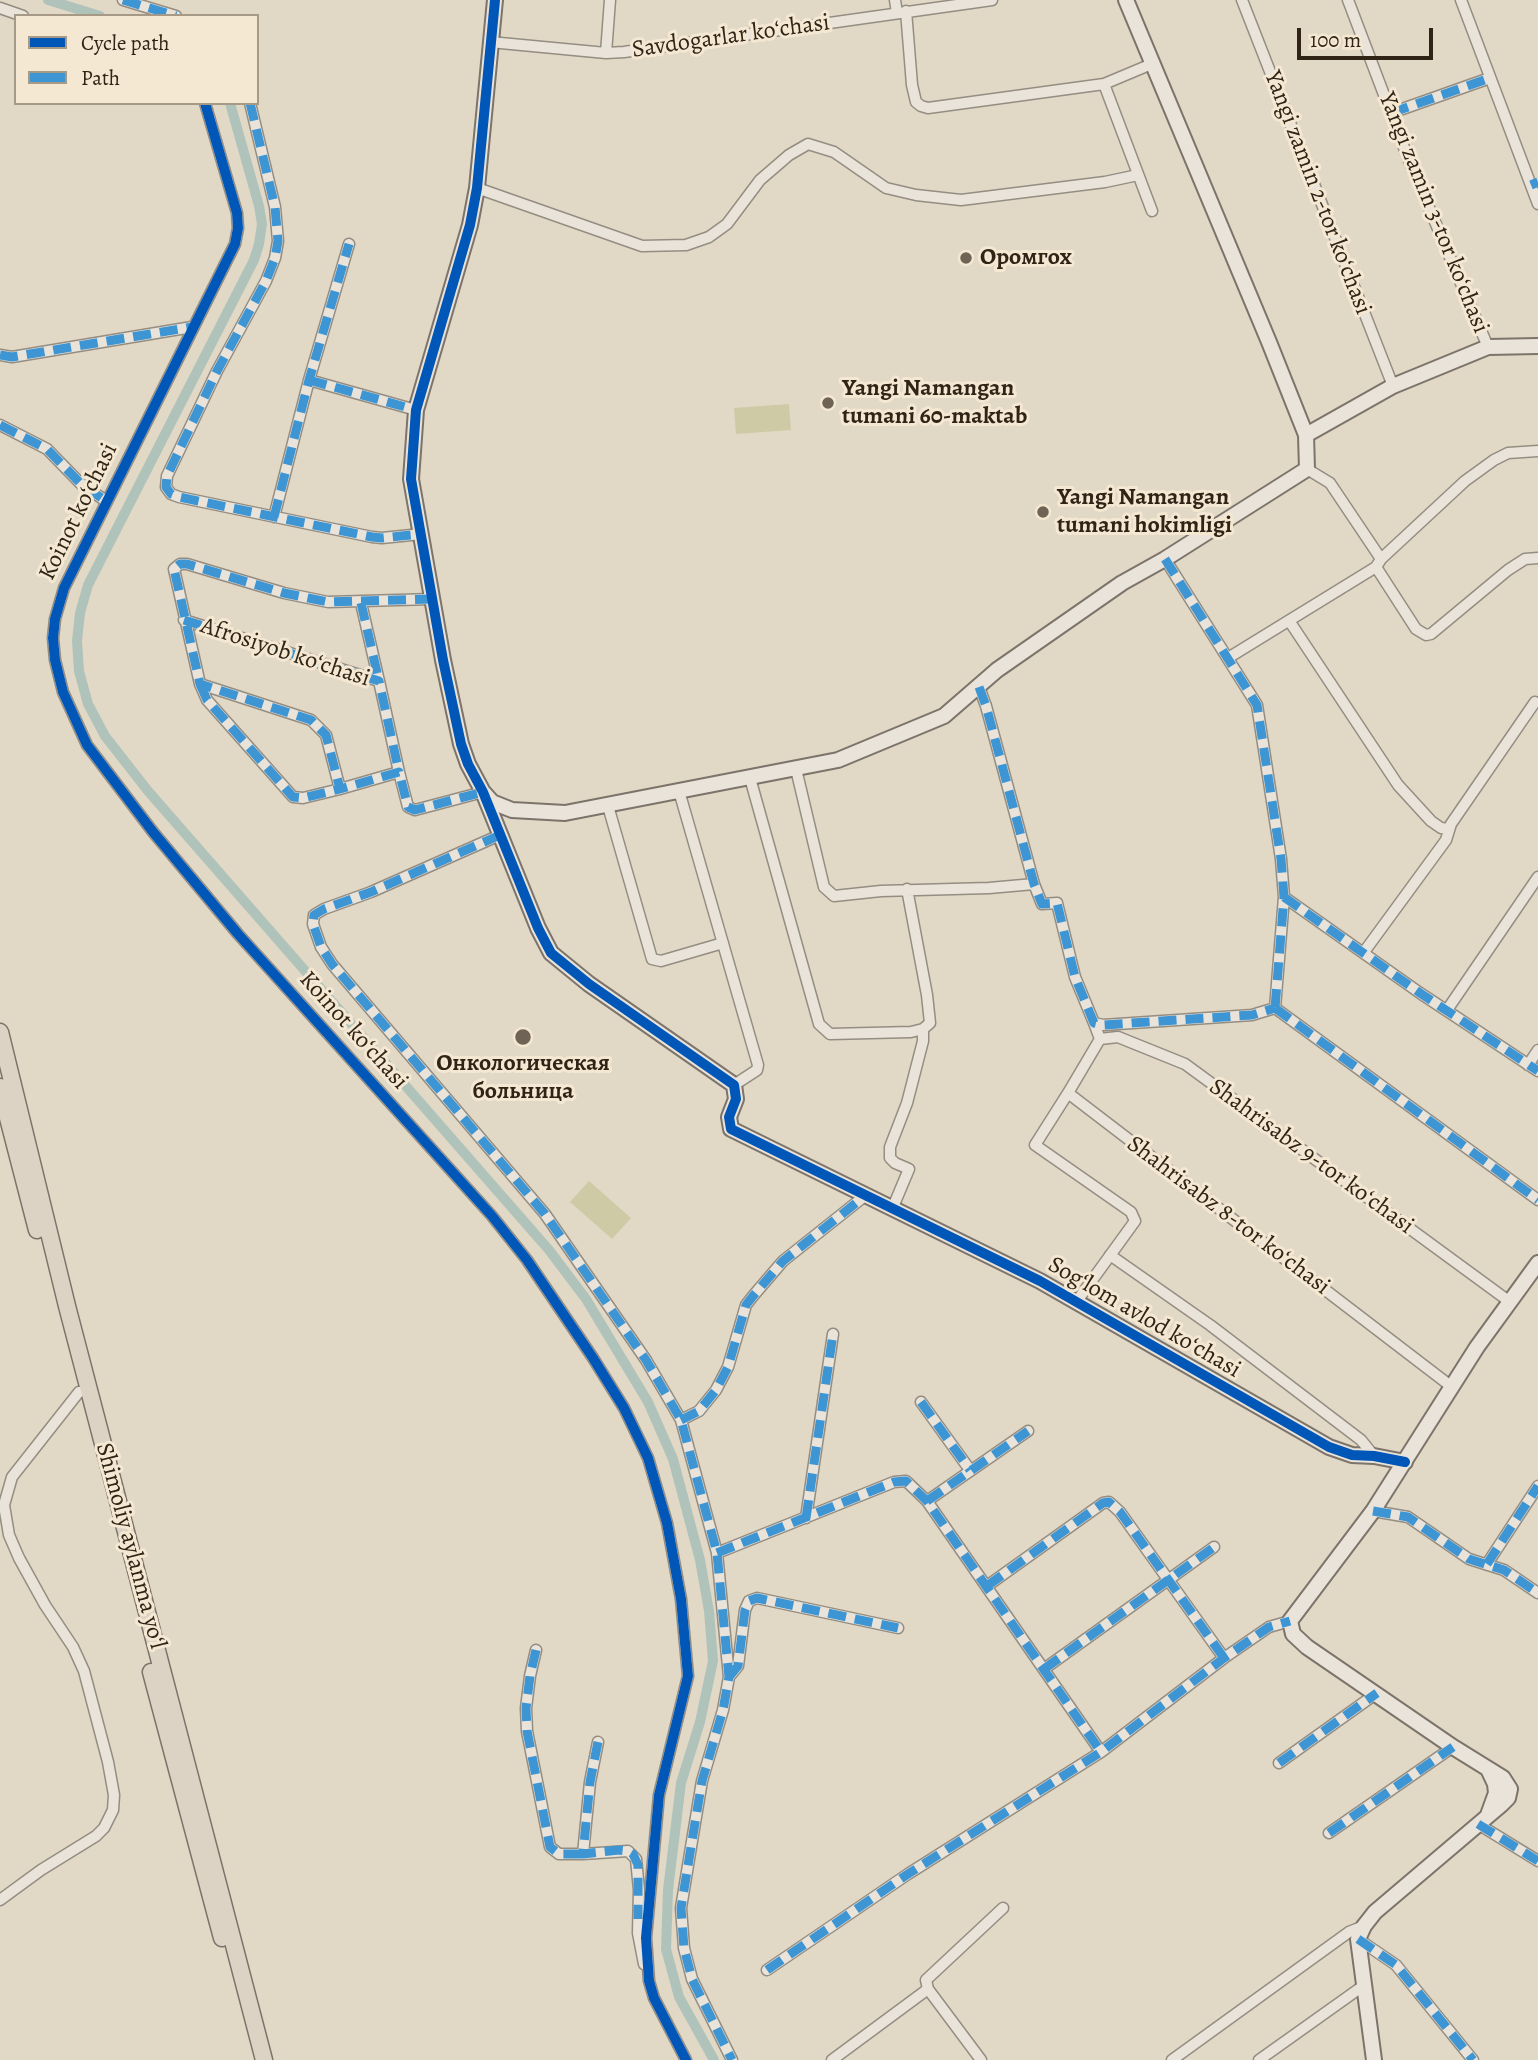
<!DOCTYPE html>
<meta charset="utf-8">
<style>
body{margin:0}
#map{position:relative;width:1538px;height:2060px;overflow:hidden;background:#e2d8c6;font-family:Alegreya,serif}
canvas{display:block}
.legend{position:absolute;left:14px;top:14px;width:245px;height:91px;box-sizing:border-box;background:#f5e8d2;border:2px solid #a69a87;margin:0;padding:9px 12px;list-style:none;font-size:21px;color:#302416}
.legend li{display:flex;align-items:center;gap:14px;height:35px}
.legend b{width:35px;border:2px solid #a69a87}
.scale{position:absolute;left:1297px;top:28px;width:136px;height:32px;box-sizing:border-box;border:4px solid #302416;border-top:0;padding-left:9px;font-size:21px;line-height:24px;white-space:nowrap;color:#302416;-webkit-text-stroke:5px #f5e8d2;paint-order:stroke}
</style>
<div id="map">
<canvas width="1538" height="2060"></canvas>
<ul class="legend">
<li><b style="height:9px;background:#0057b8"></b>Cycle path</li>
<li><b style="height:9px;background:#3d95d4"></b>Path</li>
</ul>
<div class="scale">100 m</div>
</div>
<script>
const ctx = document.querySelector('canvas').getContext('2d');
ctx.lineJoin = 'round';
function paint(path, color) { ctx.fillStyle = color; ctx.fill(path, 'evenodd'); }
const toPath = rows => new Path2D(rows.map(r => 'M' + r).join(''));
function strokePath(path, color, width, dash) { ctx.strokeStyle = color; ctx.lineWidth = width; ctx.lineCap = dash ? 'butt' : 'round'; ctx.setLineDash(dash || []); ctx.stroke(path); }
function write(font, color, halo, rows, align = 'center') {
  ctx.font = font + ' Alegreya,serif'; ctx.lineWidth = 6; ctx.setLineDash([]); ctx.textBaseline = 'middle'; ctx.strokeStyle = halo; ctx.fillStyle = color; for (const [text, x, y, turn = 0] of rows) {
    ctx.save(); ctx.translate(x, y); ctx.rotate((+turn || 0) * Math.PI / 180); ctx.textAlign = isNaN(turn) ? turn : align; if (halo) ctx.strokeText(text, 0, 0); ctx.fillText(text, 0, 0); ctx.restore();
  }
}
const green = toPath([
 [789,404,791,430,736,434,734,408],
 [589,1181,631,1218,612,1239,570,1202]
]);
const canal = toPath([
 [48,0,100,16],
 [230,103,259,206,262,224,259,244,254,260,88,585,80,613,77,641,79,671,88,704,105,736,148,791,549,1250,586,1299,648,1402,673,1459,700,1560,709,1611,713,1661,700,1722,681,1783,668,1890,666,1949,679,1997,714,2060]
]);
const street = toPath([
 [123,0,176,16],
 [895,0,897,13],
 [1242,0,1393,386],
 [1348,0,1408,158,1488,347],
 [1461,0,1538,204],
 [0,8,23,16],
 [906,11,912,85,916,102,921,106,928,108,1104,84],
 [490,42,606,53,624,52,992,0],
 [606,53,610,0],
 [205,103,237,213,238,228,235,244,64,588,55,619,53,638,55,660,63,692,87,745,153,832,238,934,492,1216,527,1260,593,1358,624,1408,648,1458,667,1523,681,1599,688,1676,659,1795,646,1938,649,1981,654,1998,686,2060],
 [250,103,275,207,278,241,275,258,266,281,217,371,167,476,166,487,171,494,179,497,372,537,382,538,421,534],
 [1391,113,1490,78],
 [477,188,642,246,686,245,709,237,727,224,760,180,789,155,808,144,834,152,886,188,916,195,961,200,1105,182,1138,175],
 [1152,211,1104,84,1154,63],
 [0,355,12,357,192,327],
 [309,380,416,410],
 [0,425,47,449,81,484,106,501],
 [1307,469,1330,483,1381,559],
 [274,517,309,380,349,244],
 [1165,559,1257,705,1281,859,1284,897,1275,1008],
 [1376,567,1416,629,1426,635,1431,634,1508,570,1525,559,1538,558],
 [433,599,328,602,284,593,187,564,180,564,174,569,200,684,311,720,326,735,340,789,399,772,408,807,415,810,483,792],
 [361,603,379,681],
 [184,620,379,681,399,772],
 [1290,622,1398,785,1431,821,1441,828,1449,829],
 [1228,658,1376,567,1381,559,1465,481,1494,460,1508,453,1538,451],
 [200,684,207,700,293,797,303,798,340,789],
 [979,687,986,706,1034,884,1042,904,1057,903,1075,977,1094,1023,1103,1025,1252,1015,1275,1008],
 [796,769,824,887,834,896,881,891,989,888,1034,884],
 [750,778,819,1024,830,1034,911,1032,923,1029,930,1023,927,995,907,889],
 [679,791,758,1065,757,1070,734,1085],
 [608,806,652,959,661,961,723,943],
 [500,835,371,892,324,909,314,915,313,924,321,947,332,964,545,1214,646,1360,681,1420,717,1553,729,1677,723,1710,702,1781,693,1835,681,1908,684,1948,692,1979,732,2060],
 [1284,897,1420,993,1538,1071],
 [1364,952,1446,840,1451,824,1535,702],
 [1275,1008,1538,1200],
 [1447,1010,1538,877],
 [1094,1023,1100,1039,1068,1093,1452,1387],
 [1100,1039,1118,1037,1185,1064,1510,1302],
 [1528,1065,1538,1050],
 [1068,1093,1035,1145,1131,1212,1135,1221,1077,1301],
 [893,1207,909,1169,895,1163,890,1158,890,1147,907,1103,923,1041,923,1029],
 [1110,1255,1210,1325,1361,1440,1374,1456],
 [921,1402,970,1470],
 [681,1420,699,1411,716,1390,728,1367,746,1305,753,1296,783,1261,866,1195],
 [927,1501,1028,1431],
 [1373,1511,1408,1517,1469,1559,1504,1570,1538,1593],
 [806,1518,833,1334],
 [717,1553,894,1482,906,1481,927,1501,1101,1752],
 [1487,1564,1538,1486],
 [987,1586,1103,1503,1109,1502,1120,1512,1224,1658],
 [536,1650,530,1676,526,1708,527,1731,550,1847,559,1854,583,1854],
 [1044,1669,1214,1547],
 [729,1677,738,1666,745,1610,749,1601,757,1598,898,1628],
 [598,1742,590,1782,583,1854,628,1851,636,1859,639,1890,638,1933,644,1964],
 [1279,1763,1377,1693],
 [1478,1824,1538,1861],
 [1329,1833,1453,1747],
 [0,1900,41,1870,96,1836,104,1828,113,1810,114,1795,108,1762,84,1671,73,1647,45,1605,19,1558,9,1535,4,1505,12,1477,79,1392],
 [1358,1939,1396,1965,1473,2060],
 [767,1970,908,1874,1101,1752,1224,1658,1269,1627,1290,1621],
 [832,2060,928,1989],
 [981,2060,928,1989,926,1980,1003,1908],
 [1172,2060,1349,1932,1364,1926],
 [1259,2060,1363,1986]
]);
const secondary = toPath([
 [495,0,477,188,470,225,416,410,411,479,443,660,461,744,468,764,483,792,538,928,551,953,589,984,734,1085,736,1099,729,1117,731,1129,1040,1281,1329,1447,1352,1455,1374,1456,1405,1462],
 [1306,435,1393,386,1488,347,1538,346],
 [484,793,492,802,512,810,565,813,838,760,944,716,997,670,1122,583,1165,559,1307,469,1306,435,1269,342,1126,0],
 [1488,1769,1495,1784,1496,1793,1488,1815],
 [1374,2060,1358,1939,1364,1926,1375,1912,1501,1805,1508,1798,1510,1789,1503,1778,1453,1747,1307,1647,1293,1634,1290,1621,1373,1511,1477,1347,1538,1263]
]);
const primary = toPath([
 [0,1032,67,1306,264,2060],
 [0,1087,37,1230],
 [151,1672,222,1938]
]);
const quiet = toPath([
 [123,0,176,16],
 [250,103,275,207,278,241,275,258,266,281,217,371,167,476,166,487,171,494,179,497,372,537,382,538,421,534],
 [1391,113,1490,78],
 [1531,185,1538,182],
 [0,355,12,357,192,327],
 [309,380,416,410],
 [0,425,47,449,81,484,106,501],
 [274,517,309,380,349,244],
 [1165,559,1257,705,1281,859,1284,897,1275,1008],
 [433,599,328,602,284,593,187,564,180,564,174,569,200,684,311,720,326,735,340,789,399,772,408,807,415,810,483,792],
 [361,603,379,681],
 [184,620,379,681,399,772],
 [200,684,207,700,293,797,303,798,340,789],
 [979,687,986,706,1034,884,1042,904,1057,903,1075,977,1094,1023,1103,1025,1252,1015,1275,1008],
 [500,835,371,892,324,909,314,915,313,924,321,947,332,964,545,1214,646,1360,681,1420,717,1553,729,1677,723,1710,702,1781,693,1835,681,1908,684,1948,692,1979,732,2060],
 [1284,897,1420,993,1538,1071],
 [1275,1008,1538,1200],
 [921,1402,970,1470],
 [681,1420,699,1411,716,1390,728,1367,746,1305,753,1296,783,1261,866,1195],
 [927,1501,1028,1431],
 [1373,1511,1408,1517,1469,1559,1504,1570,1538,1593],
 [806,1518,833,1334],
 [717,1553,894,1482,906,1481,927,1501,1101,1752],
 [1487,1564,1538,1486],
 [987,1586,1103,1503,1109,1502,1120,1512,1224,1658],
 [536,1650,530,1676,526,1708,527,1731,550,1847,559,1854,583,1854],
 [1044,1669,1214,1547],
 [729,1677,738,1666,745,1610,749,1601,757,1598,898,1628],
 [598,1742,590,1782,583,1854,619,1850,628,1851,633,1854,638,1865,638,1919],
 [1279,1763,1377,1693],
 [1478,1824,1538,1861],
 [1329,1833,1453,1747],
 [1358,1939,1396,1965,1473,2060],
 [767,1970,908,1874,1101,1752,1224,1658,1269,1627,1290,1621]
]);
const cycleway = toPath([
 [495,0,477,188,470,225,416,410,411,479,443,660,461,744,468,764,483,792,538,928,551,953,589,984,734,1085,736,1099,729,1117,731,1129,1040,1281,1329,1447,1352,1455,1374,1456,1405,1462],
 [205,103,237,213,238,228,235,244,64,588,55,619,53,638,55,660,63,692,87,745,153,832,238,934,492,1216,527,1260,593,1358,624,1408,648,1458,667,1523,681,1599,688,1676,659,1795,646,1938,649,1981,654,1998,686,2060]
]);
const markers = [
 [966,258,7,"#6e6354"],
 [828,403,7,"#6e6354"],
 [1043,512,7,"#6e6354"],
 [523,1037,9,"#6e6354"]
];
const streetNames = [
 ["Savdogarlar koʻchasi",731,37,-8],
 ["Yangi zamin 2-tor koʻchasi",1317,193,69],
 ["Yangi zamin 3-tor koʻchasi",1433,213,68],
 ["Koinot koʻchasi",79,512,-64],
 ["Afrosiyob koʻchasi",285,653,18],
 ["Koinot koʻchasi",353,1031,48],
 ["Shahrisabz 9-tor koʻchasi",1311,1157,36],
 ["Shahrisabz 8-tor koʻchasi",1228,1216,37],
 ["Sogʻlom avlod koʻchasi",1144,1318,30],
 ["Shimoliy aylanma yoʻl",130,1546,75]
];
const poiNames = [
 ["Оромгох",980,258],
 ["Yangi Namangan",842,389],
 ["tumani 60-maktab",842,417],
 ["Yangi Namangan",1057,498],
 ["tumani hokimligi",1057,526],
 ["Онкологическая",523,1064,"center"],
 ["больница",523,1092,"center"]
];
paint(green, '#cfcaa6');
strokePath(canal, '#b0c3bb', 10);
strokePath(street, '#948d82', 13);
strokePath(secondary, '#7c746a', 18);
strokePath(primary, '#7c746a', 19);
strokePath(street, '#e9e3da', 10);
strokePath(secondary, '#e9e3da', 14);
strokePath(primary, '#dcd3c5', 16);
strokePath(quiet, '#3d95d4', 9, [18, 9]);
strokePath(cycleway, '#0057b8', 10);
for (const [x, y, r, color] of markers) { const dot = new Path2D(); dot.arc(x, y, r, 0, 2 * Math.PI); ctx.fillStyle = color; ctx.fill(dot); strokePath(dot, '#f5e8d2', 2.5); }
write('24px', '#302416', '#f5e8d2', streetNames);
write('bold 24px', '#302416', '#f5e8d2', poiNames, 'left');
</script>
